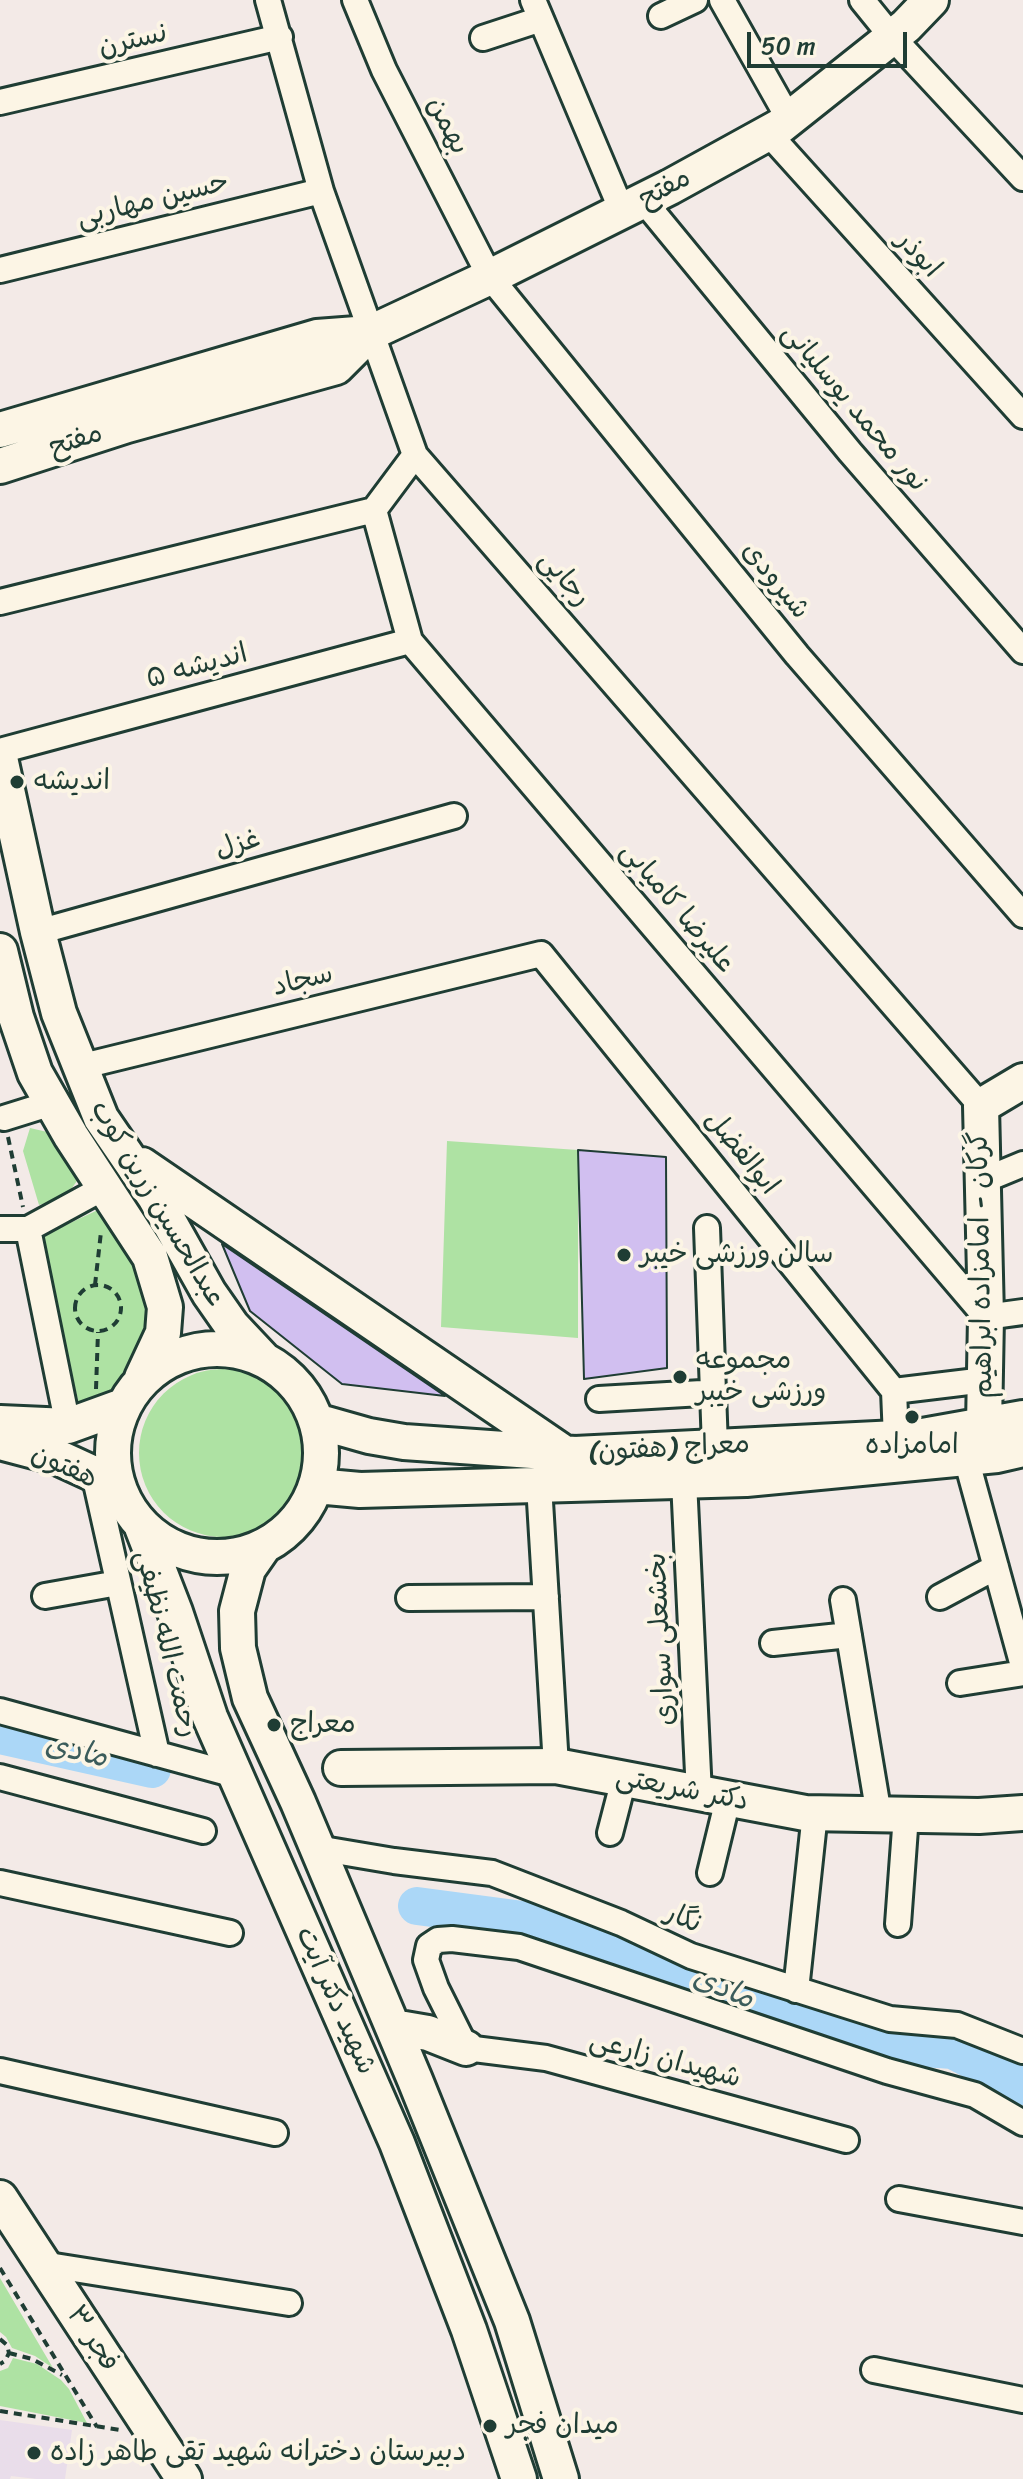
<!DOCTYPE html>
<meta charset="utf-8">
<style>
body{margin:0}
#map{position:relative;width:1023px;height:2479px;overflow:hidden;background:#f3eae7;font-family:Sriracha,sans-serif}
canvas{display:block}
.scale{position:absolute;left:747px;top:32px;width:160px;height:36px;box-sizing:border-box;border:4px solid #1f3d34;border-top:0;padding-left:10px;font-size:24px;line-height:28px;white-space:nowrap;color:#1f3d34;-webkit-text-stroke:6px #fcf5e5;paint-order:stroke}
</style>
<div id="map">
<canvas width="1023" height="2479"></canvas>
<div class="scale">50 m</div>
</div>
<script>
const ctx = document.querySelector('canvas').getContext('2d');
ctx.lineJoin = 'round';
function paint(path, color) { ctx.fillStyle = color; ctx.fill(path, 'evenodd'); }
const toPath = rows => new Path2D(rows.map(r => 'M' + r).join(''));
function strokePath(path, color, width, dash) { ctx.strokeStyle = color; ctx.lineWidth = width; ctx.lineCap = dash ? 'butt' : 'round'; ctx.setLineDash(dash || []); ctx.stroke(path); }
function write(font, color, halo, rows, align = 'center') {
  ctx.font = font + ' Sriracha,"Playpen Sans Arabic",sans-serif'; ctx.lineWidth = 8; ctx.setLineDash([]); ctx.textBaseline = 'middle'; ctx.strokeStyle = halo; ctx.fillStyle = color; for (const [text, x, y, turn = 0] of rows) {
    ctx.save(); ctx.translate(x, y); ctx.rotate((+turn || 0) * Math.PI / 180); ctx.textAlign = isNaN(turn) ? turn : align; if (halo) ctx.strokeText(text, 0, 0); ctx.fillText(text, 0, 0); ctx.restore();
  }
}
const built = toPath([
 [0,2420,72,2430,65,2479,36,2479,11,2476,10,2479,0,2479]
]);
const green = toPath([
 [30,1128,56,1134,79,1178,72,1188,60,1199,39,1205,23,1151],
 [447,1141,578,1150,578,1338,441,1327],
 [100,1209,146,1257,161,1310,127,1388,80,1408,38,1238],
 '139 1453a84 84 0 1 1 168 0a84 84 0 1 1-168 0Z',
 [0,2278,53,2368,35,2356,12,2348,6,2337,0,2332],
 [13,2358,37,2364,61,2380,69,2389,87,2423,0,2406,0,2371,8,2368]
]);
const river = toPath([
 [0,1735,152,1769],
 [417,1906,538,1922,661,1964,808,2025,879,2045,953,2050,1023,2086]
]);
const building = toPath([
 [578,1150,666,1157,667,1368,584,1379,578,1150],
 [222,1244,445,1396,342,1384,250,1311,222,1244]
]);
const path = toPath([
 [8,1137,23,1207],
 '75 1308a23 23 0 1 1 46 0a23 23 0 1 1-46 0Z',
 [95,1285,101,1232],
 [96,1389,98,1332],
 [0,2268,97,2427],
 [0,2339,7,2345,9,2353,5,2361,0,2364],
 [9,2353,32,2359,62,2375],
 [0,2411,120,2430]
]);
const street = toPath([
 [268,0,321,191,415,455,981,1106],
 [355,0,384,70,490,277,797,655,1023,915],
 [533,0,622,211],
 [722,0,789,119],
 [862,0,892,37,1023,178],
 [661,16,695,0],
 [483,38,541,19],
 [0,102,280,37],
 [768,133,1023,416],
 [643,200,850,452,1023,651],
 [0,270,321,191],
 [374,510,410,641,986,1317,1023,1312],
 [0,602,374,510,415,455],
 [0,751,410,641],
 [38,932,454,816],
 [79,1067,541,954,894,1391],
 [4,1118,52,1103],
 [982,1181,1023,1164],
 [707,1228,715,1447],
 [0,1229,28,1229,105,1187],
 [28,1229,68,1426],
 [894,1391,985,1380],
 [894,1391,896,1438],
 [599,1399,702,1393],
 [966,1458,1023,1666],
 [94,1474,157,1754],
 [684,1481,699,1794],
 [539,1485,556,1766],
 [45,1596,118,1583],
 [940,1597,996,1567],
 [409,1598,546,1597],
 [843,1600,879,1815],
 [773,1643,849,1635],
 [960,1683,1023,1673],
 [0,1711,235,1775],
 [0,1777,203,1831],
 [610,1833,624,1779],
 [317,1848,394,1861,492,1873,621,1923,691,1956,890,2019,957,2025,1023,2051],
 [710,1873,728,1799],
 [0,1883,230,1933],
 [898,1924,906,1815],
 [796,1990,815,1813],
 [0,2071,275,2133],
 [846,2140,546,2058,466,2048,436,1988,426,1960,429,1946,438,1940,452,1939,519,1947,887,2071,975,2095,1023,2123],
 [899,2199,1023,2222],
 [42,2264,289,2303],
 [874,2370,1023,2400]
]);
const secondary = toPath([
 [370,333,490,277,670,187,779,127,906,26,931,0],
 [0,430,317,337,370,333,336,367,127,425,0,466],
 [0,758,38,932,59,1013,101,1118,155,1197,209,1293,232,1326,264,1360],
 [0,951,16,1017,35,1073,71,1136,150,1257,165,1307,163,1333,142,1378],
 [142,1165,564,1453],
 '113 1453a104 104 0 1 1 208 0a104 104 0 1 1-208 0Z',
 [316,1421,369,1436,404,1442,575,1454,917,1437,1023,1418],
 [0,1423,68,1426,123,1406],
 [984,1425,986,1317,981,1106,1023,1081],
 [0,1442,57,1457,94,1474,123,1501],
 [316,1486,360,1490,746,1479,997,1455,1023,1449],
 [142,1527,175,1612,210,1717,397,2143,469,2330,519,2479],
 [264,1546,248,1569,237,1611,238,1648,250,1698,298,1802,415,2080,512,2321,561,2479],
 [341,1768,556,1766,805,1813,979,1816,1023,1813],
 [393,2027,428,2033,466,2048],
 [0,2198,184,2479]
]);
const markers = [
 [17,782,8,"#1f3d34"],
 [624,1255,8,"#1f3d34"],
 [680,1377,8,"#1f3d34"],
 [912,1417,8,"#1f3d34"],
 [274,1725,8,"#1f3d34"],
 [490,2426,8,"#1f3d34"],
 [34,2453,8,"#1f3d34"]
];
const streetNames = [
 ["نسترن",133,41,-13],
 ["بهمن",447,126,63],
 ["مفتح",665,189,-28],
 ["حسین مهاربی",153,201,-14],
 ["ابوذر",918,255,48],
 ["نور محمد یوسلیانی",854,408,50],
 ["مفتح",76,441,-18],
 ["رجایی",564,579,49],
 ["شیرودی",775,581,51],
 ["اندیشه ۵",197,667,-15],
 ["غزل",238,845,-16],
 ["علیرضا کامیابی",677,908,50],
 ["سجاد",303,981,-14],
 ["ابوالفضل",741,1153,51],
 ["عبدالحسین زرین کوب",157,1204,59],
 ["گرکان - امامزاده ابراهیم",982,1265,-91],
 ["معراج (هفتون)",669,1449,-3],
 ["هفتون",64,1467,24],
 ["بخشعلی سواری",662,1639,-93],
 ["رحمت الله نظیفی",166,1644,76],
 ["دکتر شریعتی",682,1790,11],
 ["نگار",683,1919,24],
 ["شهید دکتر آیت",335,2001,66],
 ["شهیدان زارعی",665,2060,15],
 ["فجر ۳",92,2339,57]
];
const poiNames = [
 ["اندیشه",33,782],
 ["سالن ورزشی خیبر",640,1255],
 ["مجموعه",696,1361],
 ["ورزشی خیبر",696,1393],
 ["امامزاده",912,1446,"center"],
 ["معراج",290,1725],
 ["میدان فجر",506,2426],
 ["دبیرستان دخترانه شهید تقی طاهر زاده",50,2453]
];
const waterNames = [
 ["مادی",76,1752,13],
 ["مادی",723,1989,23]
];
paint(built, '#e9ddea');
paint(green, '#aee2a3');
strokePath(river, '#abd7f7', 38);
paint(building, '#d1bff0');
strokePath(building, '#1f3d34', 2);
strokePath(street, '#1f3d34', 30);
strokePath(secondary, '#1f3d34', 40);
strokePath(path, '#1f3d34', 4, [8, 6]);
strokePath(street, '#fcf5e5', 24);
strokePath(secondary, '#fcf5e5', 34);
for (const [x, y, r, color] of markers) { const dot = new Path2D(); dot.arc(x, y, r, 0, 2 * Math.PI); ctx.fillStyle = color; ctx.fill(dot); strokePath(dot, '#fcf5e5', 3); }
write('28px', '#1f3d34', '#fcf5e5', streetNames);
write('28px', '#1f3d34', '#fcf5e5', poiNames, 'left');
write('italic 30px', '#3b5c5b', '#fcf5e5', waterNames);
</script>
